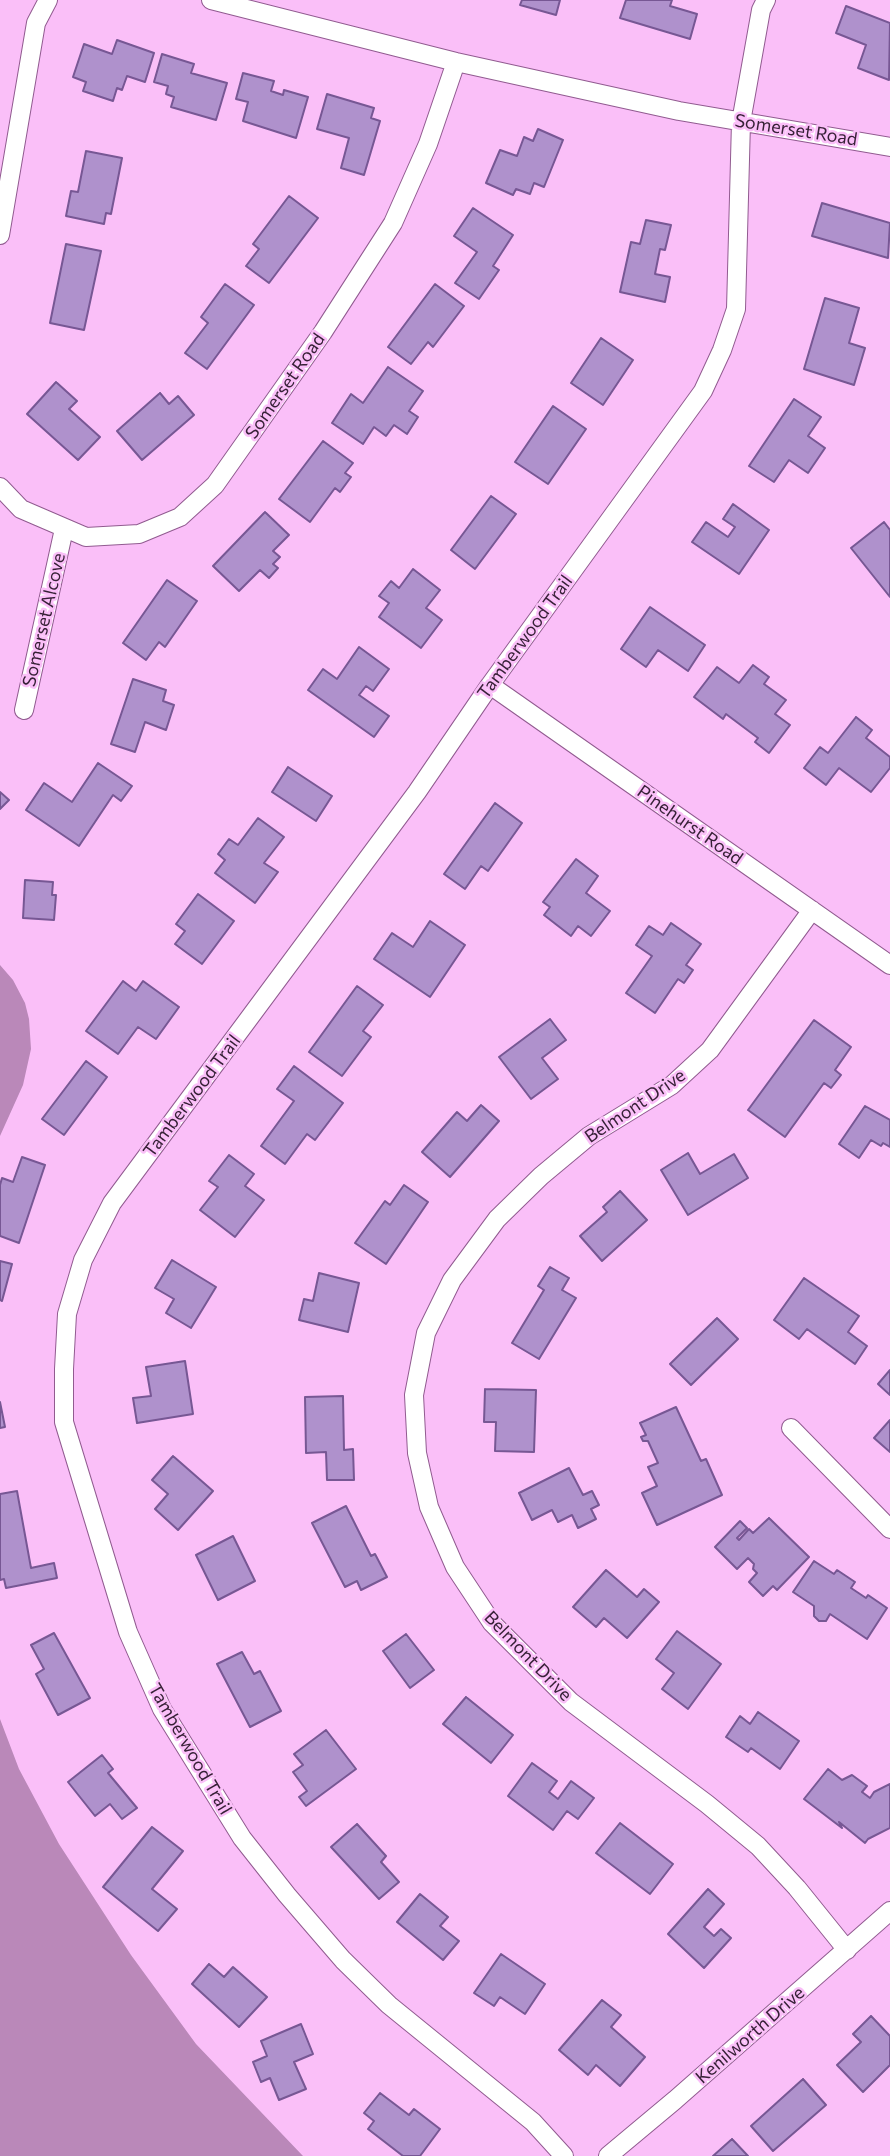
<!DOCTYPE html>
<style>
body{margin:0}
canvas{display:block;background:#fabff8}
</style>
<canvas width="890" height="2156"></canvas>
<script>
const ctx = document.querySelector('canvas').getContext('2d');
ctx.lineJoin = 'round';
function paint(path, color) { ctx.fillStyle = color; ctx.fill(path, 'evenodd'); }
const toPath = rows => new Path2D(rows.map(r => 'M' + r).join(''));
function strokePath(path, color, width, dash) { ctx.strokeStyle = color; ctx.lineWidth = width; ctx.lineCap = dash ? 'butt' : 'round'; ctx.setLineDash(dash || []); ctx.stroke(path); }
function write(font, color, halo, rows, align = 'center') {
  ctx.font = font + ' Commissioner,sans-serif'; ctx.lineWidth = 5; ctx.setLineDash([]); ctx.textBaseline = 'middle'; ctx.strokeStyle = halo; ctx.fillStyle = color; for (const [text, x, y, turn = 0] of rows) {
    ctx.save(); ctx.translate(x, y); ctx.rotate((+turn || 0) * Math.PI / 180); ctx.textAlign = isNaN(turn) ? turn : align; if (halo) ctx.strokeText(text, 0, 0); ctx.fillText(text, 0, 0); ctx.restore();
  }
}
const forest = toPath([
 [0,965,13,980,25,1003,29,1019,31,1049,23,1085,0,1136],
 [0,1719,19,1769,59,1844,131,1955,196,2044,303,2156,0,2156]
]);
const building = toPath([
 [522,0,560,0,556,15,520,5,522,0],
 [626,0,672,0,670,6,697,14,690,39,620,18,626,0],
 [846,6,890,23,889,80,858,68,866,45,836,33,846,6],
 [117,40,154,53,145,82,127,76,122,90,117,88,113,101,83,91,86,82,73,77,84,44,112,54,117,40],
 [162,54,194,64,191,73,227,83,216,120,171,107,174,97,166,94,168,86,154,82,162,54],
 [243,73,274,81,271,91,283,95,284,90,308,97,296,138,243,121,248,102,236,99,243,73],
 [327,94,374,108,371,118,380,121,364,175,341,168,349,138,317,129,327,94],
 [538,129,563,140,544,187,534,183,530,194,516,189,513,195,486,183,500,150,517,156,524,137,533,141,538,129],
 [86,151,122,158,111,214,106,213,104,224,66,216,71,191,78,192,86,151],
 [289,196,318,218,269,283,246,266,259,249,253,244,289,196],
 [822,203,890,223,888,258,812,236,822,203],
 [473,208,513,235,493,266,499,270,479,299,455,283,477,252,454,236,473,208],
 [646,220,671,225,665,250,660,249,655,274,670,277,665,302,620,292,631,242,640,244,646,220],
 [66,244,101,251,84,330,50,323,66,244],
 [225,284,254,305,207,369,185,353,208,323,201,317,225,284],
 [435,284,464,306,433,347,428,342,411,364,388,347,435,284],
 [825,298,859,308,849,343,865,348,854,385,804,369,825,298],
 [601,338,633,360,603,405,571,383,601,338],
 [388,367,423,391,409,411,418,417,407,434,394,425,386,436,374,427,363,444,332,423,351,394,363,403,388,367],
 [56,382,77,401,69,409,100,437,78,460,27,414,56,382],
 [160,393,169,404,178,396,194,415,142,460,117,431,160,393],
 [794,399,821,417,808,436,825,448,808,473,789,460,774,482,749,466,794,399],
 [553,406,586,429,548,484,515,462,553,406],
 [323,441,353,463,345,473,351,477,340,492,335,488,310,522,279,499,323,441],
 [491,496,516,514,475,569,451,550,491,496],
 [733,504,769,530,739,574,692,542,706,522,728,537,735,527,723,519,733,504],
 [265,512,289,535,273,551,280,557,273,564,278,568,269,578,260,570,239,591,213,566,265,512],
 [884,522,890,530,890,597,851,548,884,522],
 [413,569,440,590,426,608,442,620,421,648,379,617,389,603,379,596,391,581,399,588,413,569],
 [167,580,197,601,165,647,159,642,146,660,123,643,167,580],
 [650,607,705,645,688,671,658,650,646,667,621,649,650,607],
 [359,647,389,669,373,691,366,686,359,695,389,716,374,737,308,690,323,669,337,679,359,647],
 [753,665,769,677,764,684,786,700,775,714,790,725,769,753,755,742,758,738,726,714,723,719,694,697,717,667,739,683,753,665],
 [133,679,166,690,163,701,174,705,166,730,145,722,135,752,111,744,133,679],
 [856,717,872,730,866,738,890,757,890,768,871,792,839,768,826,785,804,768,820,747,828,753,856,717],
 [98,763,132,786,121,801,113,795,79,846,26,810,44,783,72,802,98,763],
 [288,767,332,796,316,821,272,792,288,767],
 [0,792,9,800,0,809,0,792],
 [495,803,522,823,488,871,481,866,465,889,444,874,495,803],
 [258,818,284,837,264,863,278,872,255,903,215,873,225,860,218,854,229,839,238,845,258,818],
 [576,859,598,876,586,893,610,911,591,936,578,926,571,936,544,915,550,907,543,902,576,859],
 [25,880,53,882,52,895,56,895,54,920,23,918,25,880],
 [198,894,234,921,202,964,175,944,185,931,176,924,198,894],
 [430,921,465,945,430,997,374,959,392,933,413,947,430,921],
 [671,923,701,944,686,965,693,970,684,983,678,979,655,1013,626,993,652,956,636,945,649,926,663,935,671,923],
 [123,981,136,991,143,981,179,1007,156,1039,138,1027,118,1054,86,1031,123,981],
 [357,986,383,1005,363,1031,371,1037,342,1076,309,1052,357,986],
 [550,1019,566,1040,542,1058,558,1079,531,1099,499,1057,550,1019],
 [814,1020,851,1047,835,1070,841,1075,831,1088,824,1083,785,1137,748,1110,814,1020],
 [86,1061,107,1077,64,1135,42,1119,86,1061],
 [294,1066,343,1103,315,1140,307,1134,285,1164,261,1146,294,1101,277,1089,294,1066],
 [481,1105,499,1121,450,1177,422,1152,457,1112,467,1121,481,1105],
 [865,1106,890,1120,890,1147,883,1143,881,1146,871,1140,859,1158,839,1144,865,1106],
 [688,1153,700,1174,734,1154,748,1178,688,1215,661,1170,688,1153],
 [229,1155,254,1174,245,1186,264,1200,235,1237,200,1210,218,1187,209,1181,229,1155],
 [22,1157,45,1165,19,1243,0,1236,0,1185,2,1178,13,1182,22,1157],
 [404,1185,428,1202,386,1264,355,1243,385,1201,390,1205,404,1185],
 [620,1191,647,1220,602,1261,580,1236,607,1212,603,1207,620,1191],
 [172,1260,216,1287,191,1328,166,1313,174,1299,155,1288,172,1260],
 [0,1261,12,1264,2,1301,0,1300,0,1261],
 [550,1267,569,1278,562,1290,576,1298,539,1359,512,1343,544,1290,538,1286,550,1267],
 [319,1273,359,1283,348,1332,299,1320,304,1299,313,1301,319,1273],
 [804,1278,859,1316,848,1332,867,1346,855,1364,807,1329,799,1339,774,1320,804,1278],
 [717,1318,738,1339,691,1385,670,1364,717,1318],
 [185,1361,193,1414,137,1423,133,1398,151,1396,146,1367,185,1361],
 [890,1370,890,1395,878,1384,890,1370],
 [485,1389,536,1390,534,1452,495,1451,496,1422,484,1422,485,1389],
 [343,1396,344,1450,353,1449,354,1480,327,1480,326,1452,306,1453,305,1397,343,1396],
 [0,1402,5,1427,0,1428,0,1402],
 [676,1407,701,1461,706,1459,722,1495,657,1525,642,1493,657,1486,648,1467,658,1463,648,1441,643,1441,641,1437,646,1435,640,1423,676,1407],
 [890,1420,890,1452,874,1438,890,1420],
 [173,1456,213,1491,178,1530,155,1509,168,1494,152,1480,173,1456],
 [569,1468,583,1495,592,1491,599,1505,591,1509,596,1519,578,1528,572,1515,558,1522,552,1510,532,1520,519,1493,569,1468],
 [17,1491,31,1568,54,1563,57,1578,6,1588,4,1579,0,1580,0,1494,17,1491],
 [346,1506,371,1556,375,1554,387,1577,361,1590,357,1581,345,1587,312,1523,346,1506],
 [769,1518,809,1557,777,1590,773,1586,763,1596,749,1582,757,1573,753,1569,754,1564,748,1558,737,1569,715,1547,740,1521,747,1528,737,1538,739,1540,749,1529,753,1533,769,1518],
 [233,1536,255,1581,218,1600,196,1555,233,1536],
 [814,1561,834,1574,837,1570,855,1582,851,1588,866,1598,868,1595,887,1608,867,1639,830,1614,826,1621,819,1621,814,1616,814,1606,793,1592,814,1561],
 [606,1570,637,1597,644,1589,659,1602,627,1638,604,1618,596,1627,573,1607,606,1570],
 [677,1631,721,1664,688,1709,662,1689,674,1673,656,1659,677,1631],
 [54,1633,90,1698,58,1715,36,1674,44,1669,31,1645,54,1633],
 [406,1634,434,1670,410,1688,383,1651,406,1634],
 [242,1652,254,1674,260,1671,281,1711,250,1727,217,1664,242,1652],
 [466,1697,513,1735,491,1763,443,1724,466,1697],
 [758,1712,799,1741,780,1769,751,1748,748,1752,726,1737,740,1716,750,1724,758,1712],
 [326,1730,356,1769,306,1806,299,1797,307,1791,293,1772,303,1765,294,1754,326,1730],
 [102,1755,113,1769,108,1773,137,1808,122,1819,110,1804,95,1816,68,1782,102,1755],
 [532,1763,557,1781,549,1792,558,1799,571,1781,594,1798,578,1819,567,1811,553,1830,508,1796,532,1763],
 [828,1769,842,1780,852,1775,867,1786,862,1792,870,1798,874,1792,890,1784,890,1828,868,1839,865,1843,839,1822,842,1828,804,1799,828,1769],
 [620,1823,673,1864,650,1894,596,1853,620,1823],
 [357,1824,386,1856,381,1862,399,1882,379,1899,331,1847,357,1824],
 [152,1827,183,1851,152,1889,177,1909,158,1931,103,1887,152,1827],
 [708,1889,724,1904,704,1927,714,1936,721,1929,731,1938,704,1968,668,1934,708,1889],
 [420,1894,448,1917,440,1926,459,1941,443,1960,397,1922,420,1894],
 [501,1954,545,1984,525,2014,500,1997,494,2006,474,1993,501,1954],
 [209,1964,224,1977,233,1967,267,1997,239,2027,192,1984,209,1964],
 [602,2000,621,2015,611,2027,645,2057,620,2086,596,2065,588,2075,559,2050,602,2000],
 [871,2016,890,2036,890,2065,863,2092,837,2065,861,2042,853,2034,871,2016],
 [301,2024,313,2054,294,2062,306,2089,279,2100,270,2078,261,2082,253,2062,267,2056,261,2041,301,2024],
 [803,2079,826,2105,773,2151,751,2126,803,2079],
 [380,2093,409,2115,414,2109,440,2129,420,2156,403,2156,368,2129,374,2121,364,2113,380,2093],
 [732,2139,748,2156,713,2156,732,2139]
]);
const minor = toPath([
 [211,0,456,62,679,111,890,147],
 [0,235,36,23,48,0],
 [0,487,21,509,86,537,139,534,180,517,215,485,323,332,393,223,428,144,456,62],
 [490,685,890,965],
 [24,710,64,529],
 [812,910,710,1050,672,1085,589,1136,541,1176,497,1219,452,1280,426,1333,414,1395,417,1453,429,1507,455,1567,492,1623,571,1702,707,1804,758,1846,797,1888,847,1950],
 [791,1428,890,1529],
 [564,2156,533,2122,389,2005,343,1960,287,1895,242,1838,162,1709,128,1632,64,1422,64,1369,67,1314,83,1260,112,1203,417,792,490,685,703,391,722,350,736,309,741,122,761,10,766,0],
 [608,2156,675,2100,890,1911]
]);
const streetNames = [
 ["Somerset Road",796,130,9],
 ["Somerset Road",285,386,-55],
 ["Somerset Alcove",44,620,-77],
 ["Tamberwood Trail",525,637,-54],
 ["Pinehurst Road",690,825,35],
 ["Tamberwood Trail",192,1096,-53],
 ["Belmont Drive",635,1106,-34],
 ["Belmont Drive",528,1656,46],
 ["Tamberwood Trail",190,1749,60],
 ["Kenilworth Drive",750,2035,-41]
];
paint(forest, '#ba88b9');
paint(building, '#af91cc');
strokePath(building, '#775794', 2);
strokePath(minor, '#915b90', 20);
strokePath(minor, '#fff', 18);
write('18px', '#372137', '#fabff8', streetNames);
</script>
